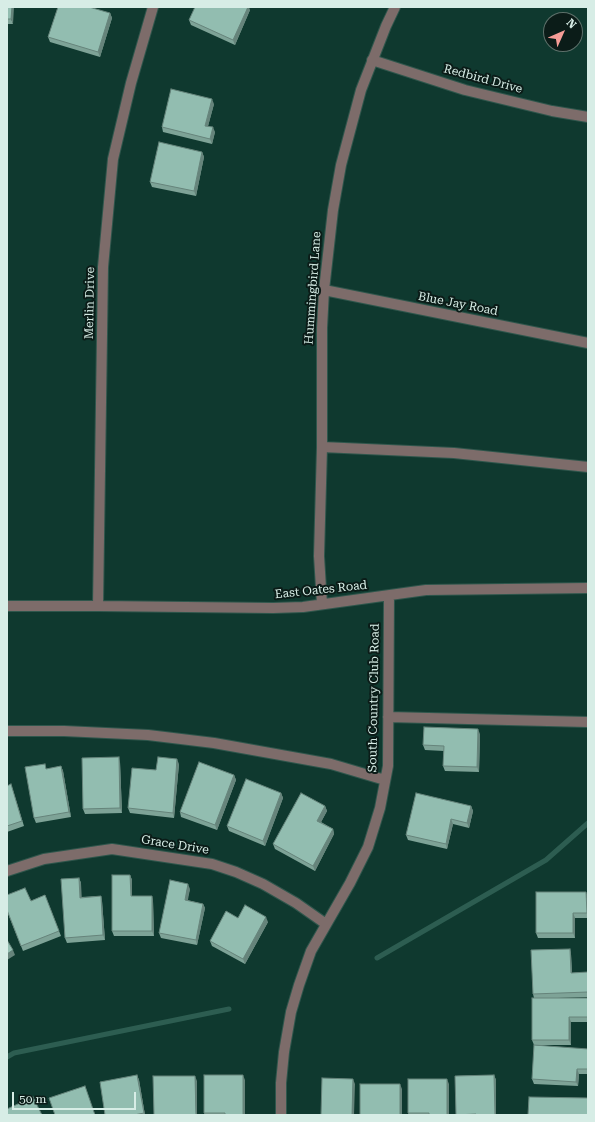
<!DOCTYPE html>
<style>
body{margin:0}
#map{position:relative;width:595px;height:1122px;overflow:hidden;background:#0f392f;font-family:"Roboto Serif",serif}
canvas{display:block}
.frame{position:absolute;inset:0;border:8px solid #d7ede6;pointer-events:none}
.north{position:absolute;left:543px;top:12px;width:40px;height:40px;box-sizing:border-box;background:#0b1c18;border:1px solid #5d706a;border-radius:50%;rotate:45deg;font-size:11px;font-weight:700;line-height:16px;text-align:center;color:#d7ede6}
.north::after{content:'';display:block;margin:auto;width:14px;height:18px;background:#f59c96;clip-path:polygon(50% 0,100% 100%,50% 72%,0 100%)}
.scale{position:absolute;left:12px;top:1092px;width:124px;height:18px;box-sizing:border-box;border:2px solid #d7ede6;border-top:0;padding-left:5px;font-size:12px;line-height:14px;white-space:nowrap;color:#d7ede6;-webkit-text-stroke:3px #0b1c18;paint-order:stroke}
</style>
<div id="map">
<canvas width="595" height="1122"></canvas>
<div class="frame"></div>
<div class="north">N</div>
<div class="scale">50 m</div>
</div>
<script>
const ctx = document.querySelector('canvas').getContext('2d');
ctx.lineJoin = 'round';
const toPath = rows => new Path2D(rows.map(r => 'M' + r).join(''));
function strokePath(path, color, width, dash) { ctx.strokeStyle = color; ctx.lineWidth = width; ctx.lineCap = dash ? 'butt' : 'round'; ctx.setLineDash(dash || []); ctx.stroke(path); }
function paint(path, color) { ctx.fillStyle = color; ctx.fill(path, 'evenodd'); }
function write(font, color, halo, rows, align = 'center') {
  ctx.font = font + ' "Roboto Serif",serif'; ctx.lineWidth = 4; ctx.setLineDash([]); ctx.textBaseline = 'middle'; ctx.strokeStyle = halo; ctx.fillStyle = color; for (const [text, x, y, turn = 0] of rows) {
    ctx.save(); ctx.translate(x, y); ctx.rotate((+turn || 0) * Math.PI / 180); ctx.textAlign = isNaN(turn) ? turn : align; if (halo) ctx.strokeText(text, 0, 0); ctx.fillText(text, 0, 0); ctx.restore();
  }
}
const stream = toPath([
 [377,958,546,860,588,823],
 [7,1057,14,1053,229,1009]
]);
const minor = toPath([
 [372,60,465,90,552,111,588,117],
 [324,290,588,343],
 [322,447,454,453,588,467],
 [322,604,319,556,322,447,322,328,324,290,333,210,341,165,361,90,386,26,395,7],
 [7,606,98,606,273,608,303,607,426,590,588,588],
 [98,606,103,267,113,159,131,83,153,7],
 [388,717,588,722],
 [7,731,64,731,148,735,214,743,331,764,385,780],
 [7,871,44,859,112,849,212,864,236,872,263,884,296,903,326,924],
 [281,1115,281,1083,284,1052,291,1012,299,985,311,951,350,883,368,847,380,808,388,766,389,596]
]);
const wall = toPath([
 [7,7,13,24,7,24],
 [250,10,235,45,191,25,189,20],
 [110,13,112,18,100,57,50,42,48,37],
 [214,104,208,126,215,132,212,144,163,132,162,127],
 [202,152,204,157,196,196,152,187,150,182],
 [480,734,479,772,445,771,443,766,444,751,425,750,423,745],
 [120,762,122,813,85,814,83,809],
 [179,764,174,818,130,813,128,808],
 [61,766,63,771,71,817,36,823,34,818,47,769],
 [234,775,236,780,217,830,181,817,180,812],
 [11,784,24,826,7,832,7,786],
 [281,793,283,798,265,846,229,831,227,826],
 [325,806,327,811,321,822,333,829,334,834,315,871,275,849,273,844],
 [471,806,473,811,469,828,453,824,447,849,408,840,406,835],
 [130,875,132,880,132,896,152,896,153,901,154,936,114,936,112,931],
 [79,878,81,883,81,897,101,896,102,901,105,940,67,943,65,938],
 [190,889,187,900,203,904,205,908,197,945,161,938,159,933],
 [45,895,61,936,23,951,7,911],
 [588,897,588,918,575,918,575,938,538,938,536,933],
 [238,918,268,922,245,964,212,946,210,941],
 [570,949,571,954,572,973,588,972,588,997,558,998,588,998,588,1022,571,1022,571,1045,534,1045,532,1040,534,998,533,994],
 [588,1049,588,1074,579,1074,578,1086,534,1084,532,1079],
 [137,1075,139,1080,145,1115,105,1115],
 [494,1075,496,1080,496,1115,457,1115,455,1076],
 [245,1080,245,1115,205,1115,204,1113],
 [449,1084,449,1115,409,1115,408,1113]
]);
const shadedWall = toPath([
 [12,7,14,7,13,24,11,19],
 [248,7,249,7,250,10,235,45,233,40],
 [110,13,112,18,100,57,98,52],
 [212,99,214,104,207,130,205,126],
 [213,127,215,132,212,144,210,139],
 [202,152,204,157,196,196,194,191],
 [478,729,480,734,479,772,477,767],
 [119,757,120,762,122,813,120,808],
 [177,759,179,764,174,818,173,813],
 [61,766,63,771,71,817,69,812],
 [234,775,236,780,217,830,215,825],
 [281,793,283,798,265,846,263,841],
 [325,806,327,811,319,826,317,821],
 [471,806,473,811,469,828,467,823],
 [451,819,453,824,447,849,446,844],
 [333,829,334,834,315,871,313,866],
 [130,875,132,880,132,901,131,896],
 [79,878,81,883,82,902,80,898],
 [188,884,190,889,187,905,185,900],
 [586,892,588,897,588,917,587,913],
 [101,896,102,901,105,940,103,935],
 [152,896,153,901,154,936,152,931],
 [203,904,205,908,197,945,196,940],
 [573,913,575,918,575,938,573,933],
 [266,917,268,922,245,964,243,959],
 [570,949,571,954,572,978,571,973],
 [13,950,15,955,7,960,7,954],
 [569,1017,571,1022,571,1045,569,1040],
 [577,1069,579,1074,578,1086,576,1082],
 [137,1075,139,1080,145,1115,144,1113],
 [243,1075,245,1080,245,1115,243,1115],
 [494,1075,496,1080,496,1115,495,1115],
 [195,1076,197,1081,197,1115,196,1115],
 [353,1079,355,1084,354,1115,352,1115],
 [447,1079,449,1084,449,1115,447,1115],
 [400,1084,402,1089,402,1115,400,1115]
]);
const building = toPath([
 [7,7,12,7,11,19,7,19,7,7],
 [58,7,89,7,110,13,98,52,48,37,58,7],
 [195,7,248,7,233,40,189,20,195,7],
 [171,89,212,99,205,126,213,127,210,139,162,127,171,89],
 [159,142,202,152,194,191,150,182,159,142],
 [424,727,478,729,477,767,443,766,444,746,423,745,424,727],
 [119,757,120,808,83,809,82,758,119,757],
 [158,757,177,759,173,813,128,808,132,768,156,770,158,757],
 [199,762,234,775,215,825,180,812,199,762],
 [45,764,46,769,61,766,69,812,34,818,25,767,45,764],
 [246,779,281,793,263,841,227,826,246,779],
 [11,784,22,821,7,826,7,786,11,784],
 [301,793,325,806,317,821,333,829,313,866,273,844,301,793],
 [416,793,471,806,467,823,451,819,446,844,406,835,416,793],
 [112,875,130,875,131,896,152,896,152,931,112,931,112,875],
 [79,878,80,898,101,896,103,935,65,938,61,879,79,878],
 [170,880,188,884,185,900,203,904,196,940,159,933,170,880],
 [25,888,31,901,45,895,59,931,21,946,7,910,7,895,25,888],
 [536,892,586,892,587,913,573,913,573,933,536,933,536,892],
 [245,905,266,917,243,959,210,941,226,911,238,918,245,905],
 [7,940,13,950,7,954,7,940],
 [570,949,571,973,588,972,588,992,533,994,531,950,570,949],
 [532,998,588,998,588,1017,569,1017,569,1040,532,1040,532,998],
 [534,1045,588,1049,588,1069,577,1069,576,1082,532,1079,534,1045],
 [137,1075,144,1113,134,1115,105,1115,100,1082,137,1075],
 [204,1075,243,1075,243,1115,225,1115,225,1113,204,1113,204,1075],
 [494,1075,495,1115,476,1115,476,1114,456,1115,455,1076,494,1075],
 [153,1076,195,1076,196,1115,154,1115,153,1076],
 [322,1078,353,1079,352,1115,321,1115,322,1078],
 [408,1079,447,1079,447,1115,429,1115,429,1113,408,1113,408,1079],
 [360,1084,400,1084,400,1115,360,1115,360,1084],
 [85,1086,95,1115,55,1115,49,1098,85,1086],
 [33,1097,42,1115,7,1115,7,1109,33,1097],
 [529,1097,588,1098,588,1115,528,1115,529,1097]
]);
const streetNames = [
 ["Redbird Drive",483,79,15],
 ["Hummingbird Lane",313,288,-86],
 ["Merlin Drive",90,303,-89],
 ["Blue Jay Road",458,304,11],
 ["East Oates Road",321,590,-6],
 ["South Country Club Road",374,698,-89],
 ["Grace Drive",175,845,9]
];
strokePath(stream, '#2d5d51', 5);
strokePath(minor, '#2f564c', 12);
strokePath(minor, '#7d6c6a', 10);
paint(wall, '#7ea397');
paint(shadedWall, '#66847b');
paint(building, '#92bdb0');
strokePath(building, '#66847b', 1);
write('12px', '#d7ede6', '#0b1c18', streetNames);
</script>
